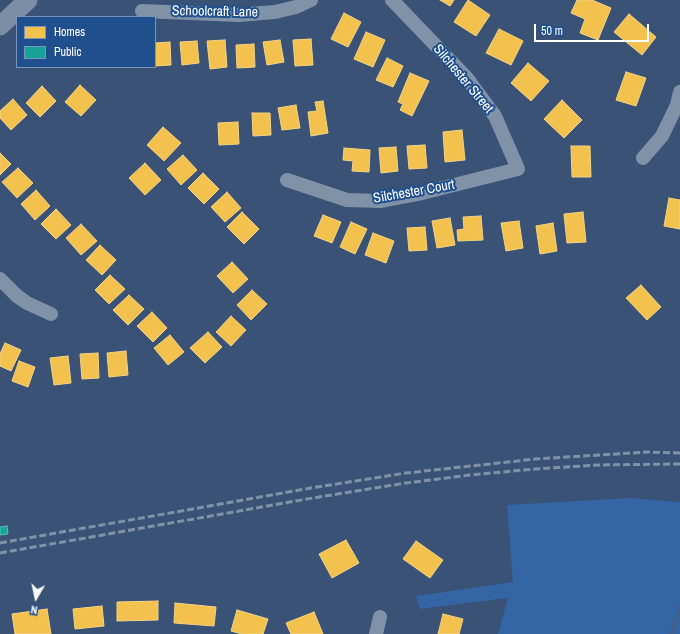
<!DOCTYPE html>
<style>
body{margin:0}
#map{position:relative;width:680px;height:634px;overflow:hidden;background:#395275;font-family:"Archivo Narrow",sans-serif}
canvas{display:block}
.legend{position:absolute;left:16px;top:16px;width:140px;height:52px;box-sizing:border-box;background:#204f8e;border:1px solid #7995bb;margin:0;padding:5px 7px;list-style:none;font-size:12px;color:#fff}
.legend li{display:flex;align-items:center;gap:8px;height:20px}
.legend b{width:20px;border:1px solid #7995bb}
.north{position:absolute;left:16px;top:578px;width:40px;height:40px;-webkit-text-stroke:3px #204f8e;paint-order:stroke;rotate:189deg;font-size:11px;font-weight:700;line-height:16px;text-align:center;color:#fff}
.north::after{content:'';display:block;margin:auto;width:14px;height:18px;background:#fff;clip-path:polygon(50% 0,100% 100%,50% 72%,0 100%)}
.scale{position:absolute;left:534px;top:24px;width:115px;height:18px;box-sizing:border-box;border:2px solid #fff;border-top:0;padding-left:5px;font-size:12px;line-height:14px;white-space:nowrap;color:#fff;-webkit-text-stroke:3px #204f8e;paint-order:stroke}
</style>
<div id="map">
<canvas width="680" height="634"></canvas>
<ul class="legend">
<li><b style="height:11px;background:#f2c14e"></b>Homes</li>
<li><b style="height:11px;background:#17a398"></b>Public</li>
</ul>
<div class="north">N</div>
<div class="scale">50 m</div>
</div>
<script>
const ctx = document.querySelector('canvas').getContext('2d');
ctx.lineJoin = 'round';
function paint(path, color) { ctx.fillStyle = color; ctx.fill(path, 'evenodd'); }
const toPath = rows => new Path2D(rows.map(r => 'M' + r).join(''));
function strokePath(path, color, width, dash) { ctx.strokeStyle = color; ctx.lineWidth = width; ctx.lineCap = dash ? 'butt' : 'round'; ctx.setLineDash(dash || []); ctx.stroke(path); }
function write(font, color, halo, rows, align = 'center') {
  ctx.font = font + ' "Archivo Narrow",sans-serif'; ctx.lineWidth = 4; ctx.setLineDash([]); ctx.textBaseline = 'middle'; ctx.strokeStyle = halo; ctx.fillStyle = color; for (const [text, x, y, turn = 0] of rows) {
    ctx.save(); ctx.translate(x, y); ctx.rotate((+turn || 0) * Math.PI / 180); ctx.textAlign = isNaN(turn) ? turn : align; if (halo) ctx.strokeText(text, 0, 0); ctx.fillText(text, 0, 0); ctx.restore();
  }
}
const green = toPath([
 [631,498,680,502,680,634,498,634,508,598,420,609,416,596,513,582,507,505]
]);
const homes = toPath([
 [440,0,454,0,450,6,440,0],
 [468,0,490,15,476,36,454,22,468,0],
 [577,0,592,0,611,8,598,40,580,33,585,19,571,13,577,0],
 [344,13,361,22,348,47,331,39,344,13],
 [629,14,656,37,642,55,614,32,629,14],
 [499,29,523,41,511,65,486,53,499,29],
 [366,32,385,40,373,67,354,59,366,32],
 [311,39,313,65,295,66,293,40,311,39],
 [225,40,227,67,210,69,207,41,225,40],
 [280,40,284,62,267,65,263,42,280,40],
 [197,41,199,63,182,65,180,42,197,41],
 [170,42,171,65,155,66,155,43,170,42],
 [254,44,255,67,237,68,236,45,254,44],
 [387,58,403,66,393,87,376,80,387,58],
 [528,63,549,81,531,101,511,83,528,63],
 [626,72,646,78,636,106,616,100,626,72],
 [410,73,429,81,412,116,400,110,403,104,398,102,410,73],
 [80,85,96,100,81,116,65,102,80,85],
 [42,86,56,101,40,117,26,103,42,86],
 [13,99,27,115,11,130,0,118,0,111,13,99],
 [562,100,582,120,564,138,544,119,562,100],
 [323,101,328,133,311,136,308,112,317,111,315,102,323,101],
 [296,105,300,128,282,130,278,108,296,105],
 [252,113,270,113,271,135,253,136,252,113],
 [238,122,239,144,219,145,218,123,238,122],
 [163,127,181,143,164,161,147,145,163,127],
 [462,130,465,160,445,162,443,132,462,130],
 [425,145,427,168,409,169,407,146,425,145],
 [571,146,590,146,591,177,572,177,571,146],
 [396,147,398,171,381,173,379,148,396,147],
 [344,148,370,150,369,172,352,171,353,161,343,160,344,148],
 [0,153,11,164,0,175,0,153],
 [183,155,197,170,181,185,167,169,183,155],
 [145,163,161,180,145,195,129,178,145,163],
 [18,168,33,183,17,198,2,182,18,168],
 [203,173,219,189,204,204,188,188,203,173],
 [36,190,50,206,35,220,21,204,36,190],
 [227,192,241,208,225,222,211,207,227,192],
 [669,198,680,200,680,229,664,226,669,198],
 [56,209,71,225,56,239,41,224,56,209],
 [242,212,259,229,244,244,227,227,242,212],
 [583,212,586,242,567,243,564,214,583,212],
 [323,215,341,222,332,243,314,236,323,215],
 [481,216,483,240,458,241,457,230,464,229,463,217,481,216],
 [450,218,455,245,437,248,432,221,450,218],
 [519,221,523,248,506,251,501,223,519,221],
 [351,222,367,229,355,254,340,247,351,222],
 [553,223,557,251,540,254,536,226,553,223],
 [81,224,97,241,81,255,66,238,81,224],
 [425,227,427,250,409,251,407,228,425,227],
 [373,233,394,241,386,263,365,255,373,233],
 [100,245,116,260,102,275,86,260,100,245],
 [232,262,248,279,233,293,217,276,232,262],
 [110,275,125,289,109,304,95,290,110,275],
 [641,285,661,307,647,320,626,298,641,285],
 [252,290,267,304,251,320,237,305,252,290],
 [129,295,144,309,128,325,113,310,129,295],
 [152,312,167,328,153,342,137,326,152,312],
 [231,316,246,330,231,346,216,332,231,316],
 [208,332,222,347,205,363,190,348,208,332],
 [170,335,184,352,168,365,154,348,170,335],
 [5,343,21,350,11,371,0,366,0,354,5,343],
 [126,351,128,375,109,377,107,353,126,351],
 [98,353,99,378,82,379,80,354,98,353],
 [68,356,71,383,54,385,50,358,68,356],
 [19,361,35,367,28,387,12,381,19,361],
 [346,540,359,563,332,578,319,554,346,540],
 [416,541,443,560,430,578,403,559,416,541],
 [158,601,158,620,117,621,117,602,158,601],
 [175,603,216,607,214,626,174,623,175,603],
 [102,606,104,626,75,629,73,609,102,606],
 [47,609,51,634,15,634,12,614,47,609],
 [237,610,268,619,263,634,242,634,231,631,237,610],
 [314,612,323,634,291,634,286,623,314,612],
 [443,614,463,619,459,634,438,634,443,614]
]);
const public = toPath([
 [7,526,8,534,0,535,0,527,7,526]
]);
const stream = toPath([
 [671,634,680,608]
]);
const street = toPath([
 [142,11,239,15,275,12,296,7,311,0],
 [643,158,662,136,677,105,680,92],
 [287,180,347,200,380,201,422,193,518,169,495,116,466,77,392,0],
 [0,279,17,296,27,303,51,314],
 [376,634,380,617]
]);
const secondary = toPath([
 [0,26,28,0]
]);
const rail = toPath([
 [0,543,311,488,406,473,536,459,648,452,680,453],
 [0,553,313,498,406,483,470,475,535,469,598,465,680,464]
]);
const streetNames = [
 ["Schoolcraft Lane",215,12,1],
 ["Silchester Street",463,79,50],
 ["Silchester Court",414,192,-10]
];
paint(green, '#3466a5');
paint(homes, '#f2c14e');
strokePath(homes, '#f6d483', 1);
paint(public, '#17a398');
strokePath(public, '#5dbfb7', 1);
strokePath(stream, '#40618e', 4.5);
strokePath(street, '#8092a8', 14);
strokePath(secondary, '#7c8ea5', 19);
strokePath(rail, '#8092a8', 3, [7, 3]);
write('14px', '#fff', '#204f8e', streetNames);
</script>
